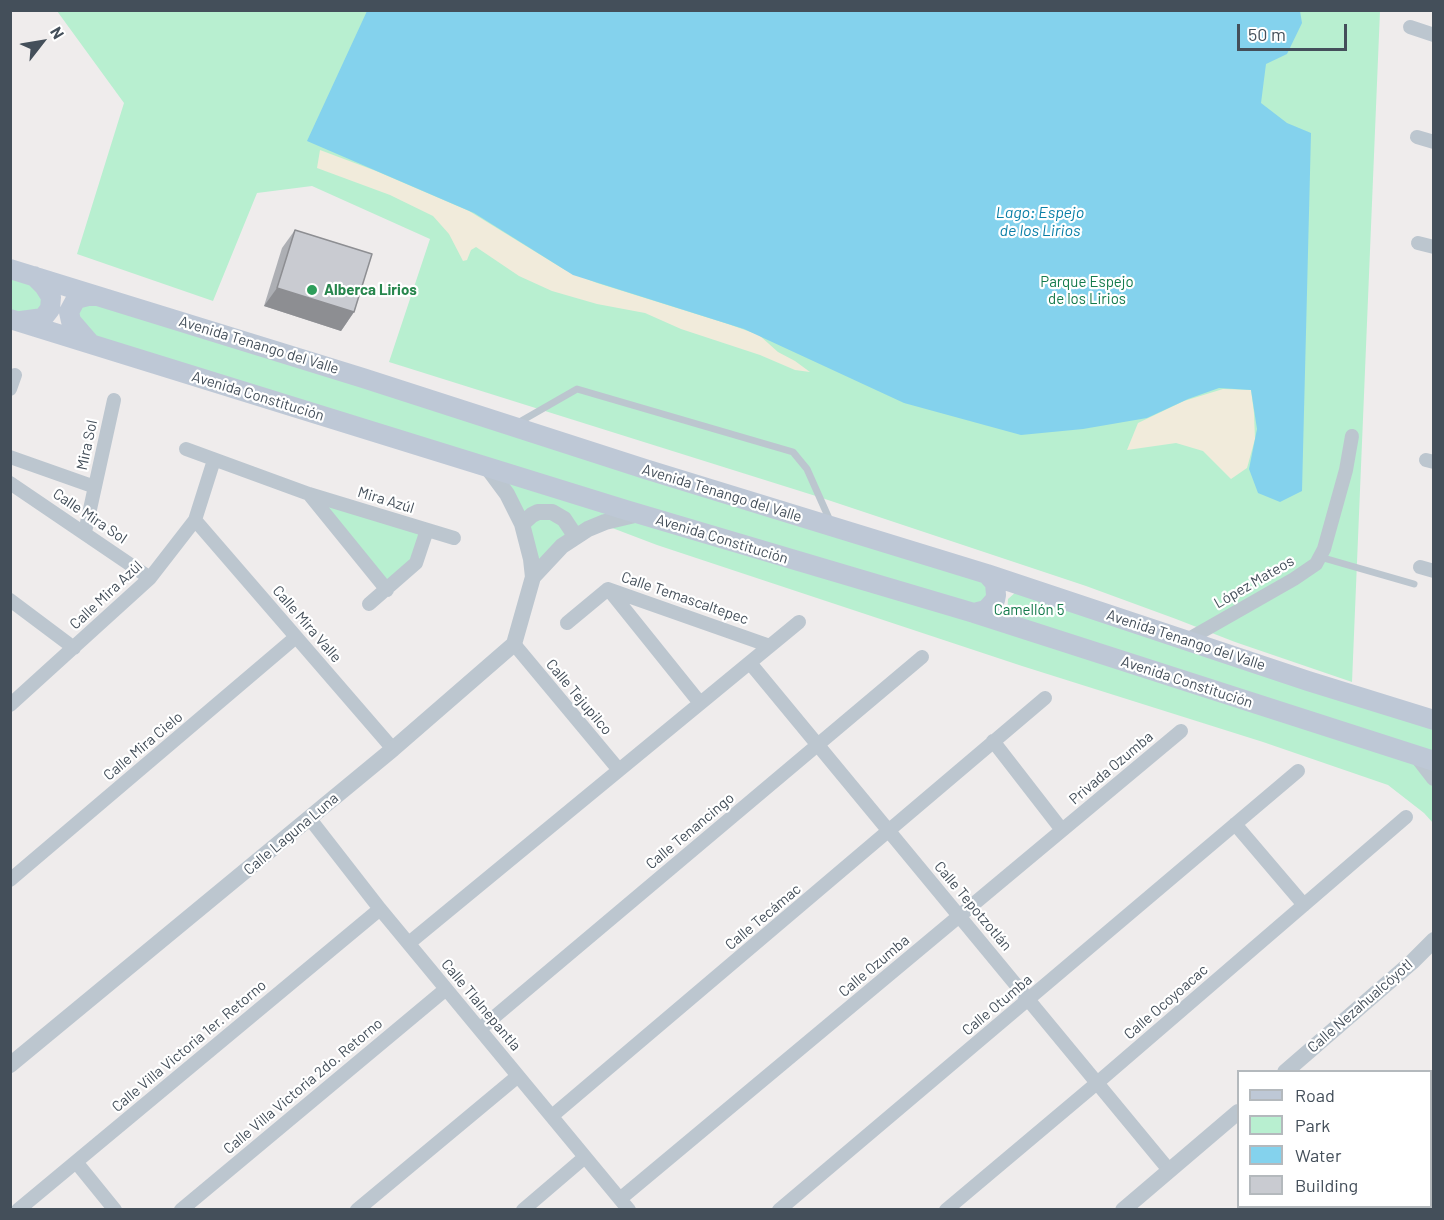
<!DOCTYPE html>
<meta charset="utf-8">
<style>
body{margin:0}
#map{position:relative;width:1444px;height:1220px;overflow:hidden;background:#efecec;font-family:Barlow,sans-serif}
canvas{display:block}
.frame{position:absolute;inset:0;border:12px solid #444f5a;pointer-events:none}
.legend{position:absolute;left:1237px;top:1070px;width:195px;height:138px;box-sizing:border-box;background:#fff;border:2px solid #b4b9bd;margin:0;padding:8px 10px;list-style:none;font-size:18px;color:#444f5a}
.legend li{display:flex;align-items:center;gap:12px;height:30px}
.legend b{width:30px;border:2px solid #b4b9bd}
.north{position:absolute;left:12px;top:12px;width:60px;height:60px;-webkit-text-stroke:4px #fff;paint-order:stroke;rotate:59deg;font-size:16px;font-weight:700;line-height:24px;text-align:center;color:#444f5a}
.north::after{content:'';display:block;margin:auto;width:21px;height:27px;background:#444f5a;clip-path:polygon(50% 0,100% 100%,50% 72%,0 100%)}
.scale{position:absolute;left:1237px;top:24px;width:110px;height:27px;box-sizing:border-box;border:3px solid #444f5a;border-top:0;padding-left:8px;font-size:18px;line-height:21px;white-space:nowrap;color:#444f5a;-webkit-text-stroke:4px #fff;paint-order:stroke}
</style>
<div id="map">
<canvas width="1444" height="1220"></canvas>
<div class="frame"></div>
<ul class="legend">
<li><b style="height:8px;background:#bec8d6"></b>Road</li>
<li><b style="height:16px;background:#b8efd0"></b>Park</li>
<li><b style="height:16px;background:#84d2ed"></b>Water</li>
<li><b style="height:16px;background:#c9cbd1"></b>Building</li>
</ul>
<div class="north">N</div>
<div class="scale">50 m</div>
</div>
<script>
const ctx = document.querySelector('canvas').getContext('2d');
ctx.lineJoin = 'round';
function paint(path, color) { ctx.fillStyle = color; ctx.fill(path, 'evenodd'); }
const toPath = rows => new Path2D(rows.map(r => 'M' + r).join(''));
function strokePath(path, color, width, dash) { ctx.strokeStyle = color; ctx.lineWidth = width; ctx.lineCap = dash ? 'butt' : 'round'; ctx.setLineDash(dash || []); ctx.stroke(path); }
function write(font, color, halo, rows, align = 'center') {
  ctx.font = font + ' Barlow,sans-serif'; ctx.lineWidth = 4.5; ctx.setLineDash([]); ctx.textBaseline = 'middle'; ctx.strokeStyle = halo; ctx.fillStyle = color; for (const [text, x, y, turn = 0] of rows) {
    ctx.save(); ctx.translate(x, y); ctx.rotate((+turn || 0) * Math.PI / 180); ctx.textAlign = isNaN(turn) ? turn : align; if (halo) ctx.strokeText(text, 0, 0); ctx.fillText(text, 0, 0); ctx.restore();
  }
}
const green = toPath([
 [57,11,1380,11,1352,682,1235,642,1176,619,1086,586,819,497,389,362,430,239,312,186,257,193,213,301,77,254,124,103],
 [10,270,34,276,47,308,11,316],
 [80,299,991,580,986,609,91,341,73,305],
 [498,474,623,514,575,529,562,514,523,518],
 [318,500,424,532,414,562,389,585],
 [552,516,568,536,537,564,529,522],
 [639,518,1415,759,1433,785,1433,823,1424,813,1388,785,1263,742,1022,666,657,545,607,526],
 [1017,591,1433,721,1433,760,1007,616,1008,599]
]);
const sand = toPath([
 [320,150,376,171,469,211,565,270,597,283,728,324,759,335,778,352,795,361,810,372,795,370,760,355,681,329,645,313,597,304,552,291,519,276,476,247,471,250,467,260,463,261,449,234,433,216,390,195,317,168],
 [1223,389,1251,390,1254,413,1255,439,1247,468,1231,479,1203,451,1176,443,1127,450,1138,423,1184,401]
]);
const water = toPath([
 [367,11,1300,11,1302,23,1287,54,1266,64,1261,103,1287,123,1311,133,1302,491,1280,502,1258,493,1249,469,1257,429,1251,390,1219,388,1188,399,1147,418,1083,429,1021,435,904,403,744,329,573,275,474,213,307,141]
]);
const service = toPath([
 [516,424,577,389,793,452,807,469,831,523],
 [1320,557,1414,584]
]);
const minor = toPath([
 [1410,27,1434,35],
 [1417,137,1434,142],
 [1418,243,1434,247],
 [10,389,15,375],
 [186,449,309,494,454,538],
 [10,457,95,487],
 [1426,460,1434,462],
 [10,483,150,578],
 [309,494,387,590],
 [195,520,393,749],
 [85,532,114,400],
 [1420,567,1434,571],
 [608,589,770,646],
 [610,591,700,703],
 [10,600,74,648],
 [369,604,416,563,427,530],
 [567,623,608,589],
 [1187,640,1294,579,1316,564,1324,549,1346,470,1352,436],
 [514,644,619,770],
 [750,663,1169,1170],
 [10,705,150,578,195,520,214,460],
 [993,741,1062,830],
 [310,819,380,909,629,1210],
 [1235,824,1304,905],
 [10,880,296,637],
 [409,943,799,622],
 [480,1029,922,657],
 [552,1116,1045,698],
 [76,1162,115,1210],
 [1430,1170,1434,1167],
 [620,1199,1181,731],
 [1346,1206,1349,1210],
 [18,1210,380,909],
 [181,1210,446,989],
 [357,1210,518,1076],
 [523,1210,585,1157],
 [779,1210,1298,771],
 [946,1210,1097,1083,1406,817],
 [1306,1210,1309,1206],
 [1383,1210,1387,1206]
]);
const tertiary = toPath([
 [487,467,507,494,522,524,531,559,533,577],
 [522,524,532,515,538,512,552,512,564,519,572,531,573,538],
 [1417,756,1434,778],
 [10,1065,393,749,514,644,533,577,562,546,588,529,605,522,639,514],
 [1285,1072,1412,962,1434,940],
 [1123,1210,1238,1112]
]);
const secondary = toPath([
 [10,269,363,378,645,469,987,574,1308,681,1434,720],
 [10,319,626,510,974,613,1434,761],
 [21,321,43,318,50,309,51,297,44,286,34,276],
 [90,343,71,321,69,312,76,299,88,296,97,296],
 [974,613,986,610,995,600,996,595,995,583,987,574]
]);
const wall = toPath([
 [295,230,354,312,341,331,264,306,282,248]
]);
const shadedWall = toPath([
 [277,288,354,312,341,331,264,306]
]);
const building = toPath([
 [295,230,372,254,354,312,277,288,295,230]
]);
const markers = [
 [312,290,6,"#2e9e5b"]
];
const parkNames = [
 ["Parque Espejo",1087,282],
 ["de los Lirios",1087,299],
 ["Camellón 5",1029,610]
];
const leisureNames = [
 ["Alberca Lirios",324,290]
];
const streetNames = [
 ["Avenida Tenango del Valle",259,345,17],
 ["Avenida Constitución",258,396,17],
 ["Mira Sol",87,445,-78],
 ["Avenida Tenango del Valle",722,493,17],
 ["Mira Azúl",386,500,17],
 ["Calle Mira Sol",90,516,34],
 ["Avenida Constitución",722,539,17],
 ["López Mateos",1254,582,-30],
 ["Calle Mira Azúl",106,595,-43],
 ["Calle Temascaltepec",685,598,19],
 ["Calle Mira Valle",307,624,49],
 ["Avenida Tenango del Valle",1186,640,18],
 ["Avenida Constitución",1187,682,18],
 ["Calle Tejupilco",579,697,50],
 ["Calle Mira Cielo",143,746,-40],
 ["Privada Ozumba",1111,768,-40],
 ["Calle Tenancingo",690,831,-40],
 ["Calle Laguna Luna",291,834,-40],
 ["Calle Tepotzotlán",973,906,50],
 ["Calle Tecámac",763,917,-40],
 ["Calle Ozumba",874,966,-40],
 ["Calle Ocoyoacac",1166,1002,-41],
 ["Calle Tlalnepantla",481,1005,50],
 ["Calle Otumba",997,1005,-40],
 ["Calle Nezahualcóyotl",1360,1006,-41],
 ["Calle Villa Victoria 1er. Retorno",189,1046,-40],
 ["Calle Villa Victoria 2do. Retorno",303,1086,-40]
];
const waterNames = [
 ["Lago: Espejo",1040,213],
 ["de los Lirios",1040,231]
];
paint(green, '#b8efd0');
paint(sand, '#f1ebdb');
paint(water, '#84d2ed');
strokePath(service, '#bcc6cf', 7);
strokePath(minor, '#bcc6cf', 14);
strokePath(tertiary, '#bcc6cf', 16);
strokePath(secondary, '#bec8d6', 20);
paint(wall, '#adafb4');
paint(shadedWall, '#8d8e92');
paint(building, '#c9cbd1');
strokePath(building, '#8d8e92', 1.5);
for (const [x, y, r, color] of markers) { const dot = new Path2D(); dot.arc(x, y, r, 0, 2 * Math.PI); ctx.fillStyle = color; ctx.fill(dot); strokePath(dot, '#fff', 2); }
write('15px', '#157b4c', '#fff', parkNames);
write('bold 15px', '#27864d', '#fff', leisureNames, 'left');
write('15px', '#444f5a', '#fff', streetNames);
write('italic 16px', '#0a7fa7', '#fff', waterNames);
</script>
